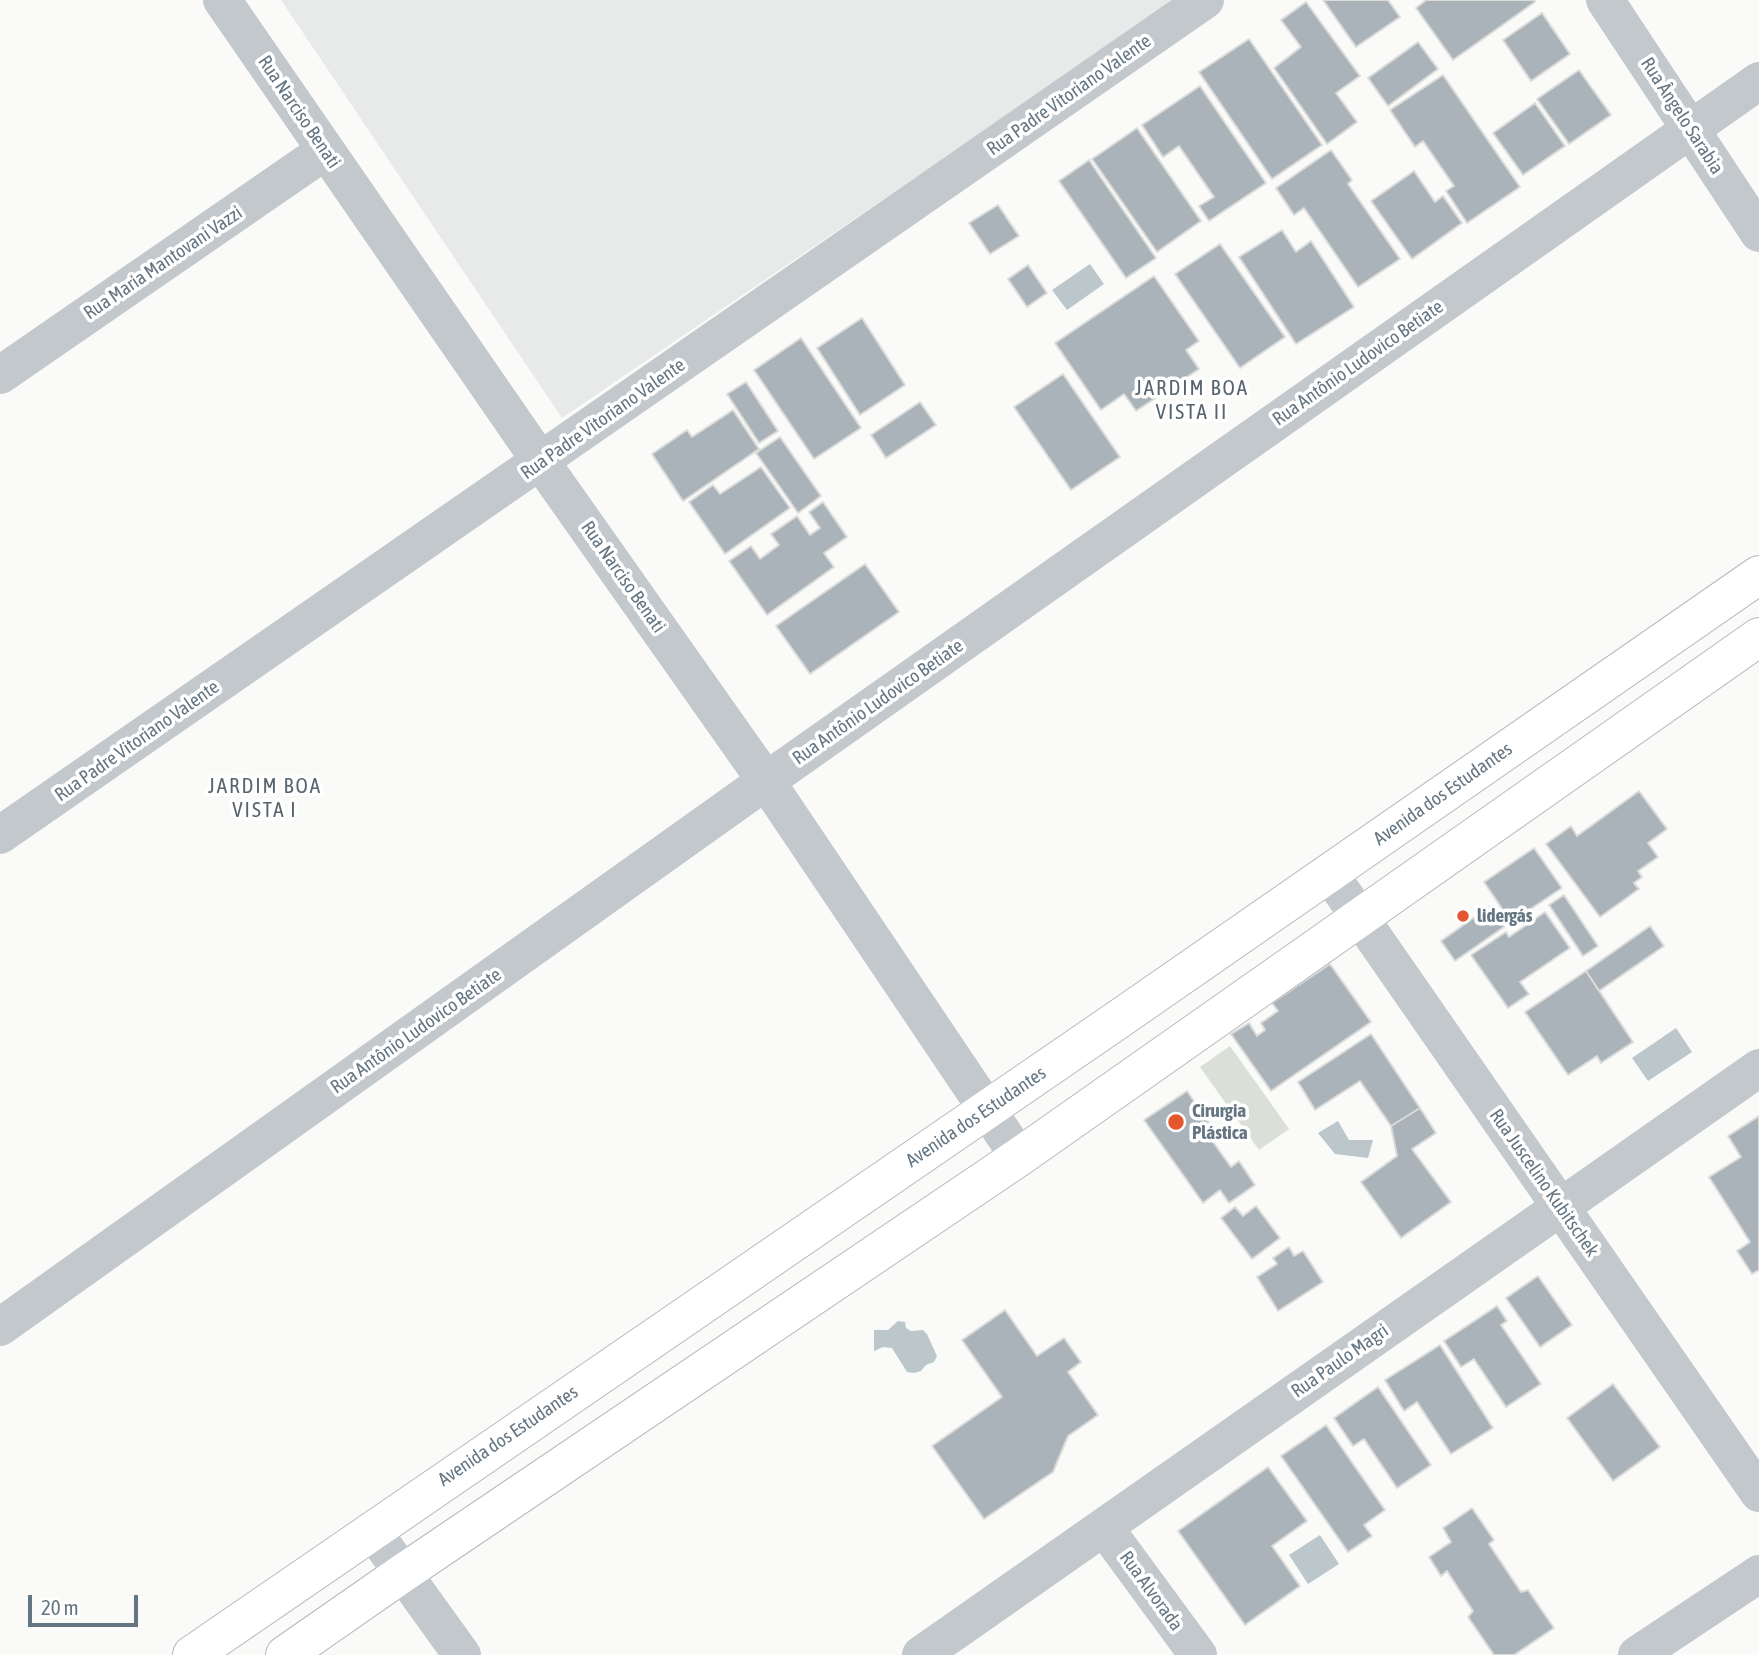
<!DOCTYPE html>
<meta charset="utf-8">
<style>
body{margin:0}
#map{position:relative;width:1759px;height:1655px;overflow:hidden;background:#fafaf8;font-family:"Asap Condensed",sans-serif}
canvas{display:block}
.scale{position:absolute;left:28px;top:1595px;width:110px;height:32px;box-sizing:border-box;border:4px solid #657683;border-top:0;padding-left:9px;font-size:21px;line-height:24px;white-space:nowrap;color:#657683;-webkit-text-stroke:5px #fff;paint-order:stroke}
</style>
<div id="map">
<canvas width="1759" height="1655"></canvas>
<div class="scale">20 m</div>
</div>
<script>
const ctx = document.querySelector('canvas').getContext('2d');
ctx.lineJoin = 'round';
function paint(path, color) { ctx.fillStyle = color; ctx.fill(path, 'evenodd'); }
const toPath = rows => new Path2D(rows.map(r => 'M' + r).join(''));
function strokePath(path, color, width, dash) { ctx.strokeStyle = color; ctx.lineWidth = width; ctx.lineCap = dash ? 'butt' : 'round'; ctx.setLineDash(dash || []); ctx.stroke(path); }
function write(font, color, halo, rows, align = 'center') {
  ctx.font = font + ' "Asap Condensed",sans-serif'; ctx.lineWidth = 7; ctx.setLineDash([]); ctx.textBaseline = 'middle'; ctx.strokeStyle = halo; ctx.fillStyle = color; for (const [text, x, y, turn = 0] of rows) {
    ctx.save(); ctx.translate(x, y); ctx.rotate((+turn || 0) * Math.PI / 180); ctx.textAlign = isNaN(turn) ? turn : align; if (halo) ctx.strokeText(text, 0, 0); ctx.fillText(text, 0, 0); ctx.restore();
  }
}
const built = toPath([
 [281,0,1176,0,562,418]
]);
const green = toPath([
 [1230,1046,1289,1129,1259,1150,1200,1067]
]);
const water = toPath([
 [1090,264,1104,284,1067,310,1052,290],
 [1676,1028,1692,1052,1648,1081,1632,1058],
 [1338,1121,1349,1140,1373,1140,1368,1158,1335,1154,1318,1133],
 [898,1321,905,1322,906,1328,911,1331,923,1330,927,1334,937,1356,934,1362,926,1365,921,1371,914,1373,907,1372,892,1348,883,1347,874,1351,874,1330,888,1330],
 [1320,1535,1339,1564,1308,1584,1289,1555]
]);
const building = toPath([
 [1323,0,1388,0,1400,17,1356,47,1323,0],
 [1426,0,1534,0,1535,2,1453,60,1416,8,1426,0],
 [1306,2,1360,76,1336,93,1357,122,1327,144,1274,68,1301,47,1281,20,1306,2],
 [1542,13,1570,54,1531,81,1503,40,1542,13],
 [1249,39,1322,145,1272,179,1199,72,1249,39],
 [1418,42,1438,69,1388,106,1368,78,1418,42],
 [1579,70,1611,115,1569,144,1537,99,1579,70],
 [1443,75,1520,187,1467,223,1446,191,1454,186,1423,141,1415,147,1390,110,1443,75],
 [1200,86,1266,183,1209,221,1199,206,1214,197,1179,146,1163,157,1142,125,1200,86],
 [1535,103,1565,146,1523,175,1493,133,1535,103],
 [1137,128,1201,221,1157,252,1092,159,1137,128],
 [1331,150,1352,180,1348,184,1400,259,1358,287,1304,208,1294,215,1276,188,1331,150],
 [1089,160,1156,258,1126,278,1059,181,1089,160],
 [1414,171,1435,202,1443,196,1462,223,1412,259,1371,201,1414,171],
 [998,205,1019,236,990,254,969,223,998,205],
 [1282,230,1296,252,1311,241,1354,307,1296,344,1239,257,1282,230],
 [1220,244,1285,337,1240,368,1175,274,1220,244],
 [1028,265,1047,293,1027,307,1008,279,1028,265],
 [1154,276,1199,341,1186,350,1199,369,1136,411,1124,394,1101,410,1055,343,1154,276],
 [862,318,905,385,860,415,817,348,862,318],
 [801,338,861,428,814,459,754,370,801,338],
 [1063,374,1120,457,1071,490,1014,407,1063,374],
 [746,382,778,431,759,443,727,394,746,382],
 [920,402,936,425,886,458,871,435,920,402],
 [733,410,759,449,683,501,652,454,687,430,692,437,733,410],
 [780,437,821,496,798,513,756,453,780,437],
 [761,467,790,508,725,554,689,502,713,485,720,494,761,467],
 [823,502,847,537,824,553,834,567,767,615,729,561,751,546,760,559,779,545,771,534,797,516,810,535,820,528,809,512,823,502],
 [865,564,899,612,810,674,776,626,865,564],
 [1639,791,1667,829,1648,843,1658,857,1638,871,1642,877,1634,883,1639,889,1600,917,1546,844,1571,826,1577,836,1639,791],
 [1534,848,1562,888,1511,922,1484,882,1534,848],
 [1564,895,1598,946,1583,956,1549,905,1564,895],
 [1490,906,1504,927,1455,961,1441,941,1490,906],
 [1545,912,1570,948,1520,982,1529,994,1508,1008,1471,955,1506,932,1509,937,1545,912],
 [1650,926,1664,946,1599,991,1586,971,1650,926],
 [1330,964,1371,1022,1271,1091,1231,1034,1249,1023,1257,1036,1265,1030,1261,1023,1278,1011,1272,1003,1330,964],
 [1586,971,1633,1042,1601,1063,1597,1056,1568,1075,1525,1012,1586,971],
 [1371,1034,1420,1108,1391,1126,1360,1081,1315,1110,1298,1082,1371,1034],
 [1187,1091,1219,1137,1213,1142,1231,1167,1239,1161,1255,1185,1229,1203,1220,1190,1203,1203,1144,1120,1187,1091],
 [1420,1108,1436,1133,1412,1149,1451,1202,1401,1238,1361,1182,1397,1156,1391,1126,1420,1108],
 [1759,1116,1759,1270,1752,1274,1737,1251,1750,1242,1709,1177,1741,1157,1728,1136,1759,1116],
 [1256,1206,1280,1238,1252,1259,1221,1218,1235,1207,1243,1216,1256,1206],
 [1289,1247,1294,1256,1303,1251,1323,1282,1278,1311,1257,1277,1277,1264,1273,1258,1289,1247],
 [1538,1276,1572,1325,1540,1347,1506,1298,1538,1276],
 [1497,1306,1507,1321,1501,1325,1541,1384,1506,1407,1474,1359,1461,1367,1444,1341,1497,1306],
 [1005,1310,1037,1356,1064,1338,1081,1362,1068,1372,1098,1415,1068,1436,1053,1472,984,1519,932,1446,1002,1397,962,1340,1005,1310],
 [1440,1345,1493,1428,1451,1454,1417,1402,1404,1411,1385,1380,1440,1345],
 [1613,1384,1660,1447,1613,1481,1567,1418,1613,1384],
 [1378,1387,1431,1465,1397,1488,1364,1439,1353,1446,1334,1418,1378,1387],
 [1326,1425,1385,1510,1364,1525,1372,1536,1348,1552,1281,1456,1326,1425],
 [1268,1467,1307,1521,1272,1546,1300,1586,1245,1625,1178,1531,1268,1467],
 [1472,1508,1494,1540,1489,1544,1521,1592,1528,1590,1554,1628,1514,1655,1494,1655,1468,1617,1473,1611,1447,1571,1441,1576,1429,1557,1451,1542,1443,1528,1472,1508]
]);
const street = toPath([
 [222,0,541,462,766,781,1019,1157],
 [1605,0,1759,233],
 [0,375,325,151],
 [0,835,1205,0],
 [1329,873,1759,1493],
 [0,1327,766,781,1759,81],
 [1104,1527,1198,1655],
 [372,1530,462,1655],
 [921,1655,1759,1068],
 [1637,1655,1759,1574]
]);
const secondary = toPath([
 [192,1655,1116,1021,1759,575],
 [285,1655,403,1573,1019,1157,1759,637]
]);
const markers = [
 [1463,916,7,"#e4572e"],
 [1176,1122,9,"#e4572e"]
];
const streetNames = [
 ["Rua Padre Vitoriano Valente",1069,95,-35],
 ["Rua Narciso Benati",299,112,56],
 ["Rua Ângelo Sarabia",1682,116,57],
 ["Rua Maria Mantovani Vazzi",163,263,-34],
 ["Rua Antônio Ludovico Betiate",1358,363,-35],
 ["Rua Padre Vitoriano Valente",603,419,-35],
 ["Rua Narciso Benati",623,577,55],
 ["Rua Antônio Ludovico Betiate",878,702,-35],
 ["Rua Padre Vitoriano Valente",137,741,-35],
 ["Avenida dos Estudantes",1443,794,-35],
 ["Rua Antônio Ludovico Betiate",416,1031,-35],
 ["Avenida dos Estudantes",976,1117,-34],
 ["Rua Juscelino Kubitschek",1544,1183,55],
 ["Rua Paulo Magri",1340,1361,-35],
 ["Avenida dos Estudantes",508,1436,-34],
 ["Rua Alvorada",1151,1591,54]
];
const poiNames = [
 ["lidergás",1477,916],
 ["Cirurgia",1192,1111],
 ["Plástica",1192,1133]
];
const neighbourhoodNames = [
 ["JARDIM BOA",1192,388],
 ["VISTA II",1192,412],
 ["JARDIM BOA",265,786],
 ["VISTA I",265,810]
];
paint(built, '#e8e9e9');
paint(green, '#dadfd7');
paint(water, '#bbc7cb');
paint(building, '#aab3b9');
strokePath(building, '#dcdcda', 2);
strokePath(secondary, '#b3babf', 40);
strokePath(street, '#c3c8cc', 38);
strokePath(secondary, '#fff', 38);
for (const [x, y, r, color] of markers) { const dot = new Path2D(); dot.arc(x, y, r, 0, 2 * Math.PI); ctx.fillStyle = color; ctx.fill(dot); strokePath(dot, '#fff', 2.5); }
write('19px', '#657683', '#fff', streetNames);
write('bold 19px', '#657683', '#fff', poiNames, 'left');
ctx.letterSpacing = '2px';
write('21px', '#57646e', '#fff', neighbourhoodNames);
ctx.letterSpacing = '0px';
</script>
